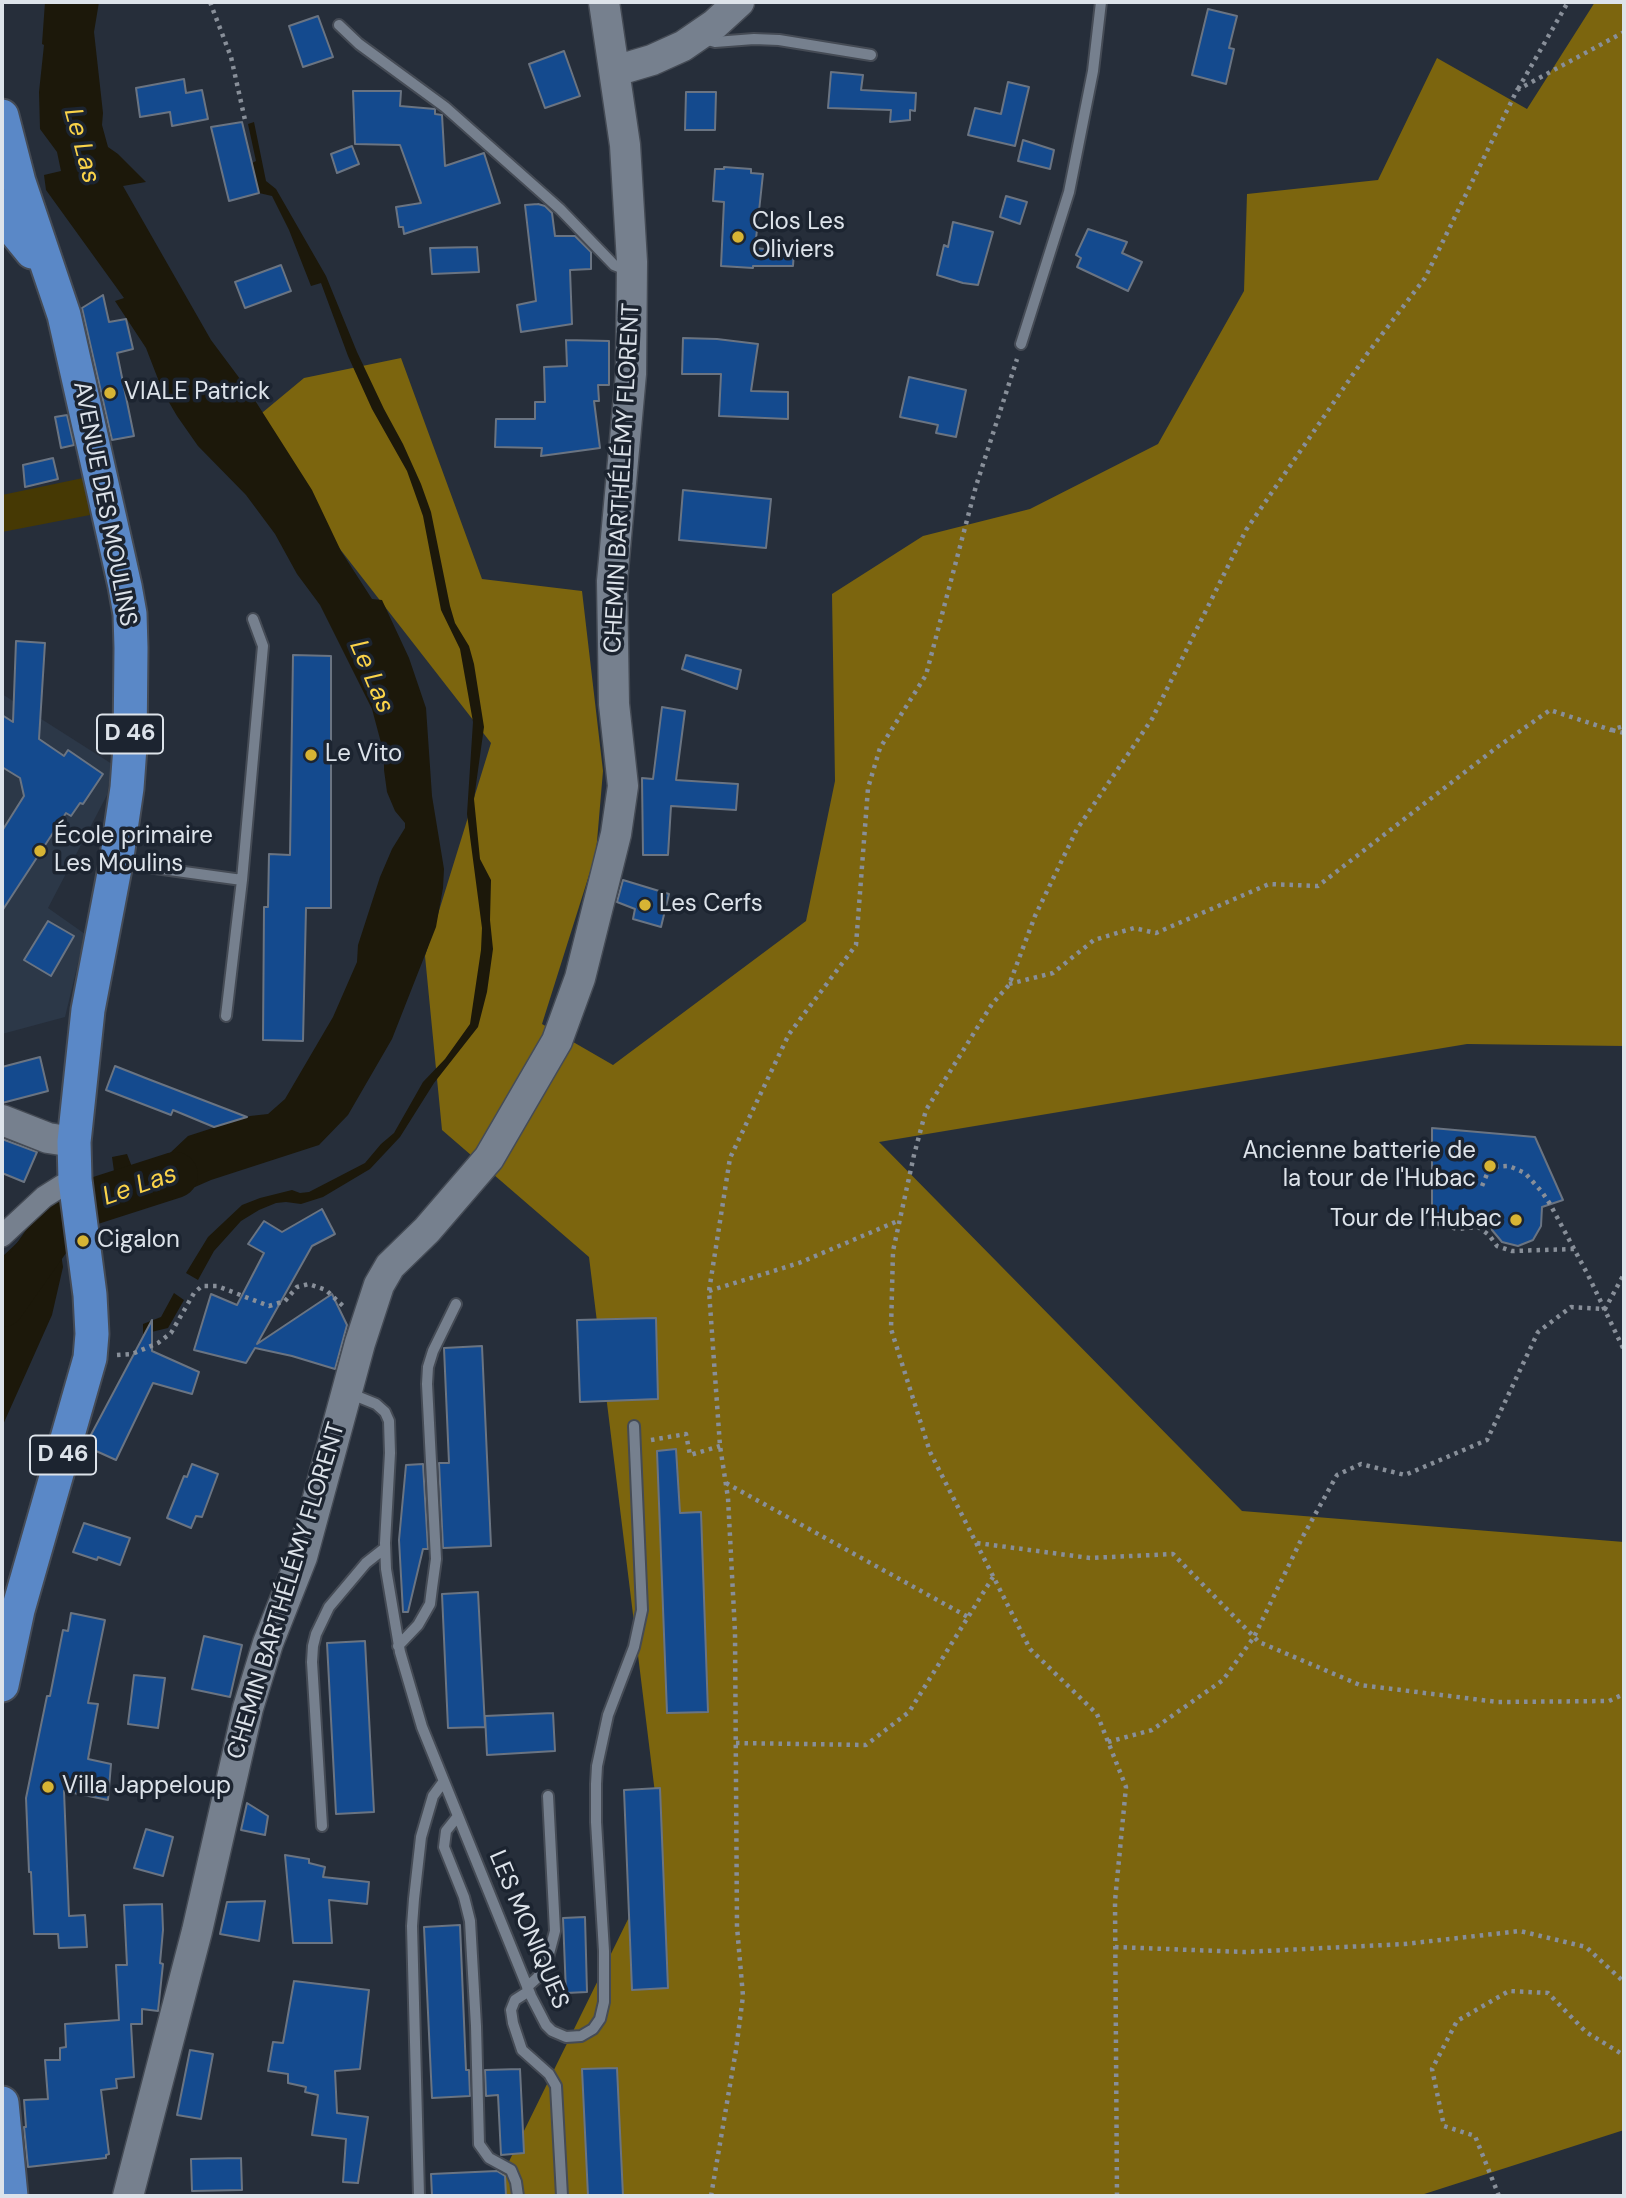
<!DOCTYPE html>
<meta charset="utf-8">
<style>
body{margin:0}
#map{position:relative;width:1626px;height:2198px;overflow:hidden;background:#262e3a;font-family:"DM Sans",sans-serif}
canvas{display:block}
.frame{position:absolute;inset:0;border:4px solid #dde3ea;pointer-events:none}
</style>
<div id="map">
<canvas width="1626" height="2198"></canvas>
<div class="frame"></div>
</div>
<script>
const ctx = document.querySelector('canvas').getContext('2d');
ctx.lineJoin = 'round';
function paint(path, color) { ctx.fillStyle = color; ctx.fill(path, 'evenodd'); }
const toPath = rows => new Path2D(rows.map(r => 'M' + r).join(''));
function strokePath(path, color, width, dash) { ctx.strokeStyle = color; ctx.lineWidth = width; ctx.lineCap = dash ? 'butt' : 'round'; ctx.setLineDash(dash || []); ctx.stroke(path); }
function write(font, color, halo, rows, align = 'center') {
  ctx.font = font + ' "DM Sans",sans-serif'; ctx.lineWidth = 7; ctx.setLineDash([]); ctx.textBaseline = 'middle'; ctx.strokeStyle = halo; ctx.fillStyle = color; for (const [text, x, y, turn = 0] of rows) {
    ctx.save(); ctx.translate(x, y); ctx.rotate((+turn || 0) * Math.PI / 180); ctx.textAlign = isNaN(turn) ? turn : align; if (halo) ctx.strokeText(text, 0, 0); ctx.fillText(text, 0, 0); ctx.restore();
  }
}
const built = toPath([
 [2,694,112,764,107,795,48,908,85,934,65,1017,2,1034]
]);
const green = toPath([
 [83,478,90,515,2,532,2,495]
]);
const forest = toPath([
 [1595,2,1624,2,1624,1046,1467,1044,879,1142,1242,1511,1624,1542,1624,2130,1418,2196,492,2196,662,1850,589,1257,442,1130,425,956,491,743,245,427,304,378,401,358,482,579,582,591,603,771,596,853,542,1024,613,1065,806,921,835,781,832,594,923,536,1030,509,1158,444,1244,291,1247,194,1378,180,1437,58,1527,109]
]);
const water = toPath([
 [45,2,99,2,94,32,103,113,102,125,108,147,118,154,146,182,123,186,211,340,249,391,312,490,341,551,372,599,382,600,409,658,426,708,432,796,444,869,443,888,436,927,392,1039,348,1115,319,1145,211,1180,163,1201,120,1214,112,1157,127,1154,132,1167,170,1153,188,1136,250,1116,268,1114,285,1099,333,1017,357,962,358,945,380,877,392,849,405,828,405,823,395,811,387,792,384,770,384,754,372,709,320,605,297,574,275,534,246,495,198,446,177,416,163,392,146,348,115,301,124,298,46,190,44,175,61,171,57,152,40,129,39,92,44,45,42,44],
 [254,122,266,181,276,189,326,276,357,352,384,409,403,444,421,484,431,512,450,606,455,623,469,646,474,664,484,727,474,799,480,859,491,880,490,920,493,949,487,992,478,1027,434,1083,400,1137,370,1169,323,1197,301,1204,286,1202,276,1203,259,1210,241,1221,214,1251,198,1280,186,1273,208,1237,242,1205,260,1198,292,1190,300,1193,309,1192,365,1163,381,1144,394,1133,423,1082,445,1059,470,1024,481,950,482,928,467,814,473,722,460,649,441,610,423,516,407,471,372,409,348,356,321,283,311,286,289,230,272,196,259,193,252,163,256,161,248,124],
 [54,1208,63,1267,52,1315,2,1427,2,1257],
 [174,1293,184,1300,168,1328,143,1334,143,1324,161,1317]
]);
const river = toPath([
 [2,1304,69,1209,175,1175]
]);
const building = toPath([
 [1208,9,1237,16,1229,48,1234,49,1226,84,1192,75,1208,9],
 [318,16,333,57,303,67,289,26,318,16],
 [564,51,580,96,545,108,529,64,564,51],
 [831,72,863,75,861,90,916,93,915,111,910,110,910,120,890,122,891,110,828,108,831,72],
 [184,79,186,93,202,90,208,119,172,126,170,112,140,117,136,88,184,79],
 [1008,82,1029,87,1015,146,968,135,975,108,1001,114,1008,82],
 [353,91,401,91,400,106,435,109,435,114,442,115,445,166,484,153,500,203,404,234,403,227,399,227,396,207,421,203,400,145,355,144,353,91],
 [686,92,716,92,715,130,685,130,686,92],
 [242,122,259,193,229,201,211,127,242,122],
 [1023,140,1054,150,1050,169,1018,161,1023,140],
 [352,146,359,164,337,173,331,154,352,146],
 [724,167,751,169,751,173,763,174,755,248,794,252,793,266,753,266,753,268,721,266,724,202,713,201,715,169,724,169,724,167],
 [1006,196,1027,202,1020,224,1000,217,1006,196],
 [538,204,545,206,552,213,555,236,575,236,591,252,591,269,570,270,572,324,521,332,517,305,536,301,525,205,538,204],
 [953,222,993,232,978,285,963,283,937,275,944,245,948,247,953,222],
 [1088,229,1127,242,1122,253,1142,262,1128,291,1077,267,1081,258,1076,255,1088,229],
 [477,247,479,272,432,274,430,248,477,247],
 [281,265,291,291,245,308,235,282,281,265],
 [103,295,109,322,126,319,133,349,117,353,134,436,112,440,82,308,103,295],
 [683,338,717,339,758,344,751,391,788,392,788,419,719,416,721,374,682,374,683,338],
 [566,340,609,341,609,385,598,385,599,401,594,401,600,448,541,456,542,448,495,447,496,419,535,419,535,402,545,402,544,367,567,366,566,340],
 [909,377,966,390,956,437,936,433,938,425,900,417,909,377],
 [67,415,74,445,61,448,55,417,67,415],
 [53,458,58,479,25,487,23,465,53,458],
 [683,490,771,499,766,548,679,540,683,490],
 [16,641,45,643,39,739,64,756,68,750,103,774,83,804,80,803,71,816,66,813,2,911,2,831,24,796,20,778,2,767,2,715,13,722,16,641],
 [293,655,331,656,331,908,306,908,303,1041,263,1040,264,907,268,907,269,854,290,855,293,655],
 [686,655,741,670,737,689,682,669,686,655],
 [662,707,685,711,676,780,738,784,736,810,671,806,668,855,643,855,642,778,653,779,662,707],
 [623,880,669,894,661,927,633,919,635,909,617,902,623,880],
 [48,921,74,936,51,976,24,960,48,921],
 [40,1057,48,1091,2,1103,2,1067,40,1057],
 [115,1066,148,1079,247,1117,214,1127,173,1110,171,1115,106,1090,115,1066],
 [1432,1128,1535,1137,1563,1200,1542,1207,1541,1226,1533,1240,1518,1246,1502,1242,1492,1230,1488,1216,1452,1212,1432,1214,1432,1128],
 [2,1139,37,1152,24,1182,2,1173,2,1139],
 [322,1209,335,1234,312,1246,257,1344,332,1294,347,1325,335,1369,292,1356,255,1348,246,1363,194,1350,211,1294,237,1305,264,1253,248,1244,264,1221,282,1232,322,1209],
 [656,1318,658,1399,580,1402,577,1320,656,1318],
 [152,1320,152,1351,199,1372,192,1394,153,1383,116,1460,85,1446,152,1320],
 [482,1346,491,1546,443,1548,439,1463,449,1463,444,1348,482,1346],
 [676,1449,680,1513,701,1512,708,1712,667,1713,657,1451,676,1449],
 [192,1464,218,1474,202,1517,196,1516,191,1528,167,1518,184,1476,187,1477,192,1464],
 [423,1464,428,1549,423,1549,408,1612,403,1612,399,1540,406,1465,423,1464],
 [84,1523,130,1538,120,1565,98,1557,97,1560,73,1552,84,1523],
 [478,1592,485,1727,448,1728,442,1594,478,1592],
 [71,1613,105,1620,88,1703,98,1704,88,1759,111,1764,108,1800,64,1791,69,1916,85,1915,87,1947,59,1948,58,1934,34,1934,31,1872,29,1872,26,1798,47,1696,50,1696,63,1630,68,1631,71,1613],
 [204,1636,242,1645,230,1697,192,1689,204,1636],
 [365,1641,374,1812,336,1814,327,1643,365,1641],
 [134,1675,165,1678,158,1728,128,1724,134,1675],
 [553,1713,555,1751,487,1755,485,1716,553,1713],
 [660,1788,668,1988,632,1990,624,1790,660,1788],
 [247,1803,268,1816,265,1835,241,1830,247,1803],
 [146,1829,173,1837,163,1876,134,1868,146,1829],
 [285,1855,309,1859,309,1863,325,1867,323,1877,369,1882,367,1904,329,1900,332,1943,293,1943,285,1855],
 [265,1901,259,1941,220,1934,227,1902,265,1901],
 [162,1904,163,1930,160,1963,163,1964,158,2011,142,2009,142,2024,131,2024,134,2077,116,2079,117,2088,101,2090,109,2154,106,2155,106,2158,28,2167,24,2127,26,2127,24,2100,48,2099,45,2060,60,2060,60,2048,66,2047,65,2024,119,2020,116,1965,127,1965,124,1905,162,1904],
 [585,1917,587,1992,566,1993,563,1918,585,1917],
 [460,1925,466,2070,469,2070,470,2096,432,2098,424,1927,460,1925],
 [294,1981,369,1990,360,2069,335,2071,337,2113,368,2117,358,2183,343,2182,346,2139,312,2135,318,2095,305,2092,306,2087,288,2083,288,2074,268,2071,273,2042,283,2043,294,1981],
 [190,2050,213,2054,201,2119,177,2115,190,2050],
 [617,2068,623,2196,588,2196,582,2069,617,2068],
 [520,2069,524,2153,501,2155,498,2095,486,2096,485,2070,520,2069],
 [241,2158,242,2190,192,2191,191,2159,241,2158],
 [497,2171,505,2176,506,2196,432,2196,431,2174,497,2171]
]);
const path = toPath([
 [210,2,231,57,245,120],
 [1518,89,1568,2],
 [1612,730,1624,733],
 [1009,984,1053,973,1094,940,1134,928,1156,933,1269,884,1318,886,1496,748,1550,710,1611,730,1624,726],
 [1482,1186,1490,1167,1509,1166,1525,1173,1542,1192,1550,1204,1588,1275,1624,1350],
 [1436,1223,1457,1229,1478,1227,1489,1235,1497,1246,1512,1251,1574,1249],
 [709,1291,799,1263,900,1220],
 [117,1355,132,1354,158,1343,171,1333,194,1293,202,1286,217,1286,269,1306,285,1301,297,1287,309,1284,326,1290,343,1306],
 [651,1440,686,1434,690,1455,720,1446],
 [726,1483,968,1617],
 [977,1543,1090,1558,1173,1554,1259,1642,1360,1685,1498,1702,1609,1701,1624,1694],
 [1108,1742,1152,1730,1223,1680,1254,1637,1302,1538,1337,1475,1361,1464,1405,1475,1487,1440,1538,1332,1571,1307,1605,1309,1624,1274],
 [736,1743,866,1745,909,1712,993,1577],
 [1115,1947,1244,1952,1405,1944,1520,1931,1586,1947,1624,1982],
 [711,2196,736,2050,743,1996,737,1927,735,1632,728,1498,720,1446,709,1291,730,1158,789,1034,856,945,868,788,880,748,926,675,976,486,1017,359],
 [1117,2196,1115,1901,1126,1787,1097,1714,1030,1649,930,1452,891,1329,893,1251,914,1155,926,1110,992,1004,1009,985,1035,916,1077,829,1152,719,1246,530,1367,354,1425,278,1517,90,1624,32],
 [1499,2196,1475,2136,1444,2126,1432,2069,1457,2021,1509,1991,1548,1993,1586,2032,1622,2054,1624,2052]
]);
const lane = toPath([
 [339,25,359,44,445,107,560,209,614,265,629,271],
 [704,39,715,42,754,39,779,40,871,55],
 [1021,344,1069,192,1093,71,1101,2],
 [119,863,242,880],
 [226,1016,242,880,263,646,253,619],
 [349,1393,376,1404,385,1412,389,1421,390,1453,385,1543,386,1569,400,1652,422,1727,531,1996,546,2025,552,2031,566,2037,581,2036,593,2029,600,2019,604,2002,604,1951,596,1822,596,1784,597,1766,608,1715,634,1647,642,1610,634,1426],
 [398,1646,418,1625,430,1604,432,1588,436,1559,427,1384,428,1367,433,1351,456,1304],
 [458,1816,446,1831,444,1847,464,1897,470,1921,476,2026,479,2144,489,2158,511,2170,516,2182,518,2196],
 [322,1826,312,1662,313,1646,316,1634,329,1607,366,1563,385,1548],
 [527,1987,537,1978,546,1965,555,1931,548,1796],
 [529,1991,515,2000,511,2010,513,2023,522,2050,549,2074,556,2086,562,2196],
 [419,2196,412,1926,414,1899,421,1837,433,1796,444,1781]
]);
const street = toPath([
 [2,1236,44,1197,63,1185,75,1180]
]);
const secondary = toPath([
 [615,71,652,60,683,46,715,24,739,2],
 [2,1120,48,1138,74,1142],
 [128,2196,197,1931,248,1708,268,1643,302,1557,360,1343,379,1285,390,1266,427,1230,489,1158,557,1041,580,978,616,834,623,786,614,704,612,581,631,374,632,262,625,145,604,2]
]);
const primary = toPath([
 [2,116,19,182,64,315,125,586,130,614,131,648,130,747,127,788,116,863,88,1010,74,1142,75,1180,90,1295,92,1334,90,1358,18,1610,2,1685],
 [2,206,14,230,32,252],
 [2,2103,11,2196]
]);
const markers = [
 [738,237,7,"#d7b434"],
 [110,393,7,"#d7b434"],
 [311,755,7,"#d7b434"],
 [40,851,7,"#d7b434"],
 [645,905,7,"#d7b434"],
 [1490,1166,7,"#d7b434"],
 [1516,1220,7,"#d7b434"],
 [83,1241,7,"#d7b434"],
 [48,1787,7,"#d7b434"]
];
const shields = [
 [130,734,66],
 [63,1455,66]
];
const shieldNames = [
 ["D 46",130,734],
 ["D 46",63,1455]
];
const poiNames = [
 ["Clos Les",752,223],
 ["Oliviers",752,251],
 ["VIALE Patrick",124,393],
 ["Le Vito",325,755],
 ["École primaire",54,837],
 ["Les Moulins",54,865],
 ["Les Cerfs",659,905],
 ["Ancienne batterie de",1476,1152,"right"],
 ["la tour de l'Hubac",1476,1180,"right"],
 ["Tour de l’Hubac",1502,1220,"right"],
 ["Cigalon",97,1241],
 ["Villa Jappeloup",62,1787]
];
const streetNames = [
 ["CHEMIN BARTHÉLÉMY FLORENT",623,478,-87],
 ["AVENUE DES MOULINS",104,504,79],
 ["CHEMIN BARTHÉLÉMY FLORENT",287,1591,-73],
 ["LES MONIQUES",528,1930,67]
];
const waterNames = [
 ["Le Las",81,146,75],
 ["Le Las",371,677,67],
 ["Le Las",140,1186,-19]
];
paint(built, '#2c3848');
paint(green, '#463904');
paint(forest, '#7c650e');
paint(water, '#1c180a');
strokePath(river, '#1c180a', 46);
paint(building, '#144a8e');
strokePath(building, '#6a7482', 2);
strokePath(lane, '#454b55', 14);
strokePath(street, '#454b55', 24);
strokePath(secondary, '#454b55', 33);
strokePath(primary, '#454b55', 37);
strokePath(path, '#888f99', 4.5, [3.5, 5]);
strokePath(lane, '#76808e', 10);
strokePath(street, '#76808e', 21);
strokePath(secondary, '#76808e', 30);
strokePath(primary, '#5a88c7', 33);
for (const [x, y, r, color] of markers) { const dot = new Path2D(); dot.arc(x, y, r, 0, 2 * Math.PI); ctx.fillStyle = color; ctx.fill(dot); strokePath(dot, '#1c2430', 2.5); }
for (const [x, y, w] of shields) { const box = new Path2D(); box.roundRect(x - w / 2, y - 19.5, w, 39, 5); ctx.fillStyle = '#1c2430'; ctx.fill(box); strokePath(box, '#dde3ea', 2); }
write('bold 23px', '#dde3ea', null, shieldNames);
write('24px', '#dde3ea', '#1c2430', poiNames, 'left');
write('24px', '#dde3ea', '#1c2430', streetNames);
write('italic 26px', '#fad349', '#1c2430', waterNames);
</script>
